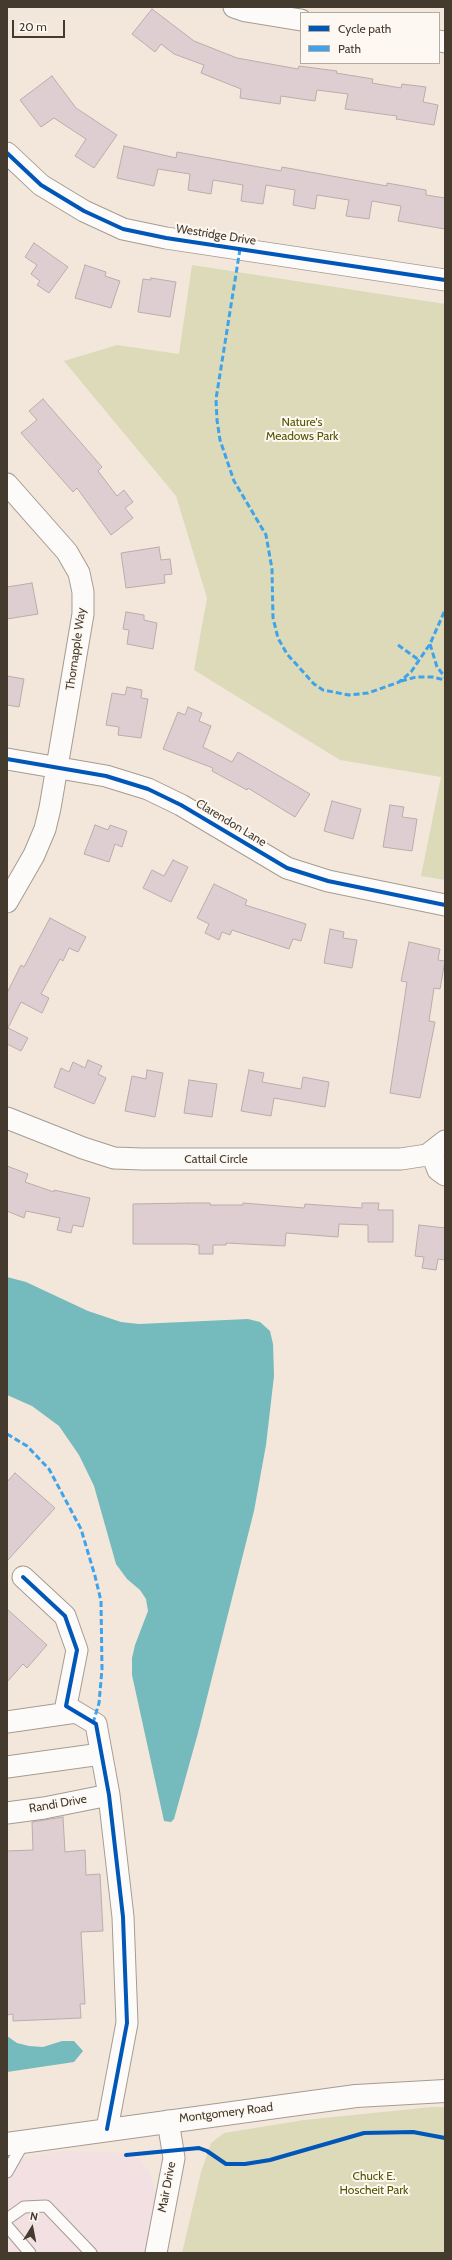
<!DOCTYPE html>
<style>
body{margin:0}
#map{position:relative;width:452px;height:2260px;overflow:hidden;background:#f3e7db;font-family:Cabin,sans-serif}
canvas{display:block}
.frame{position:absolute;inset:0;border:8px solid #443a2e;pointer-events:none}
.legend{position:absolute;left:300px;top:12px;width:140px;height:52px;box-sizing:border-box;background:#fef8f2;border:1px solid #b4aca4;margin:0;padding:5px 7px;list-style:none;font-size:12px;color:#443a2e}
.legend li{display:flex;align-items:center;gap:8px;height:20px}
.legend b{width:20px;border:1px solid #b4aca4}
.north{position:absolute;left:12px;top:2208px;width:40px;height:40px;-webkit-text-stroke:3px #fef8f2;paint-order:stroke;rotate:10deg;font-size:11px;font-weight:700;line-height:16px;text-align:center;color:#443a2e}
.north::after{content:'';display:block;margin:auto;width:14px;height:18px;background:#443a2e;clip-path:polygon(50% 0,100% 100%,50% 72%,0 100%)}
.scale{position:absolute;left:12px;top:20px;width:53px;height:18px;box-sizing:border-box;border:2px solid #443a2e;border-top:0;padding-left:5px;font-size:12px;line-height:14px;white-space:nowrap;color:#443a2e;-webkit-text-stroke:3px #fef8f2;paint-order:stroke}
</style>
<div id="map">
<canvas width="452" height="2260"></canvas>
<div class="frame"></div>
<ul class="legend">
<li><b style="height:5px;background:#0057b8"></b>Cycle path</li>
<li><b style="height:5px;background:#3fa3eb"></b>Path</li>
</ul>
<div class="north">N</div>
<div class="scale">20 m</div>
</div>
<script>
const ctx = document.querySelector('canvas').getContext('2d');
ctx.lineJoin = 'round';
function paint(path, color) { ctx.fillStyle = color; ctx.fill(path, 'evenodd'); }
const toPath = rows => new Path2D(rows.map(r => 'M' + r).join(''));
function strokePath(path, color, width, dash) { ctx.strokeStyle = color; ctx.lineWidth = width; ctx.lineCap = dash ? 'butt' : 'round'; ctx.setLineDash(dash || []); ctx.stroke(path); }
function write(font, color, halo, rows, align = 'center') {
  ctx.font = font + ' Cabin,sans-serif'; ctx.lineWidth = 4; ctx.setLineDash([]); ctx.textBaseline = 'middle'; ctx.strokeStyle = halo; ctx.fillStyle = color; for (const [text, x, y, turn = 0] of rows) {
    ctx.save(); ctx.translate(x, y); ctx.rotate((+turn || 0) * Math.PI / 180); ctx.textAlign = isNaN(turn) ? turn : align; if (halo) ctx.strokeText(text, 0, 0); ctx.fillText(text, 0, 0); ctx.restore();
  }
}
const commercial = toPath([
 [63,2151,124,2153,138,2158,149,2171,158,2200,148,2253,7,2253,7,2160]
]);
const green = toPath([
 [192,265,445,304,445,880,421,876,441,777,340,760,194,670,207,598,176,496,64,361,117,345,179,354],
 [432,2107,445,2107,445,2253,182,2253,201,2172,211,2143,224,2133,304,2120]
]);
const water = toPath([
 [7,1277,26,1282,88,1311,121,1322,139,1324,248,1319,260,1322,270,1331,273,1344,274,1376,266,1445,254,1511,198,1733,174,1819,171,1822,164,1821,132,1675,132,1658,135,1645,148,1611,146,1599,140,1590,127,1579,116,1564,94,1486,79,1455,59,1426,32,1406,7,1395],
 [7,2036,17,2043,29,2046,43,2047,62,2041,74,2041,83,2051,74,2062,7,2072]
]);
const building = toPath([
 [152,9,194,41,237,58,298,69,299,66,337,71,336,73,373,79,372,83,401,88,402,84,426,87,423,102,438,105,434,125,396,119,397,116,345,109,348,94,317,90,315,101,281,96,280,104,240,98,241,89,201,73,204,65,174,54,161,44,155,52,132,34,152,9],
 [52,76,76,108,117,135,94,168,75,156,86,139,54,118,41,127,20,100,52,76],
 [124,146,176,158,177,152,281,171,282,167,387,186,387,183,426,190,426,195,445,198,445,229,398,221,401,206,372,201,369,219,346,216,349,200,317,195,315,209,293,205,295,190,266,185,263,204,241,201,243,185,213,180,211,194,188,190,190,174,158,169,154,186,117,178,124,146],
 [34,243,68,267,49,293,37,285,40,281,31,274,37,265,25,257,34,243],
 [85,265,106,272,105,276,120,281,111,308,75,298,85,265],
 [151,278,176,282,170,317,138,312,143,279,151,280,151,278],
 [43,399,102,467,98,471,117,496,124,490,133,502,125,508,133,518,111,535,77,488,73,492,21,433,37,420,29,411,43,399],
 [159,547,161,560,170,559,172,574,164,575,165,583,126,588,121,553,159,547],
 [32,583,38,614,7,619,7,587,32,583],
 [126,612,144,615,144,620,157,623,153,649,127,644,129,630,123,629,126,612],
 [7,676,24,679,19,707,7,705,7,676],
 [127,687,142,690,141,698,148,699,141,738,118,735,119,727,106,725,112,693,125,695,127,687],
 [188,707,202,713,199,721,211,726,203,747,232,762,238,752,310,794,295,817,248,788,247,790,212,771,213,768,163,749,178,712,185,715,188,707],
 [332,801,361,809,353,839,324,831,332,801],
 [390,805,404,807,402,817,417,819,412,851,383,847,390,805],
 [95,825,108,830,110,825,127,831,122,847,115,844,109,862,84,854,95,825],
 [173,860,188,867,171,902,143,888,152,870,164,876,173,860],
 [214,884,247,900,245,905,306,924,301,941,293,939,289,949,232,930,230,935,222,932,219,940,205,933,209,924,197,918,214,884],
 [50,918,86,937,78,952,69,948,63,961,60,959,41,994,49,998,42,1013,21,1002,8,1028,28,1038,21,1051,7,1044,7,993,21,965,24,967,50,918],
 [330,929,344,932,343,938,357,940,352,968,324,963,330,929],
 [409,942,440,949,438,960,445,961,440,989,434,988,429,1021,435,1022,420,1098,390,1093,407,982,401,981,409,942],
 [88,1060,102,1066,98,1074,106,1078,94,1104,54,1087,61,1068,69,1072,73,1062,85,1068,88,1060],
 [147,1070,163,1073,155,1117,125,1111,132,1076,146,1079,147,1070],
 [249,1070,264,1073,262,1082,301,1089,303,1077,329,1082,325,1107,274,1098,271,1116,241,1111,249,1070],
 [189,1080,217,1084,212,1117,184,1113,189,1080],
 [7,1166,28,1174,25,1182,54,1192,54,1190,90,1198,83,1227,73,1225,71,1233,57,1230,60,1218,26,1211,24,1218,7,1211,7,1166],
 [189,1203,210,1203,210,1205,243,1205,243,1203,304,1208,305,1204,362,1208,362,1203,379,1203,378,1210,393,1210,393,1242,368,1242,368,1225,339,1224,338,1237,286,1233,285,1246,226,1243,226,1245,213,1245,213,1254,199,1254,199,1245,189,1244,133,1244,133,1204,189,1203],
 [419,1225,445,1228,445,1260,438,1259,436,1270,422,1268,424,1257,415,1256,419,1225],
 [15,1473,55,1508,7,1561,7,1482,15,1473],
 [7,1609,47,1645,27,1668,23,1664,7,1682,7,1609],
 [63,1817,65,1852,85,1850,86,1875,100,1874,103,1931,81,1932,85,2004,80,2004,81,2018,13,2021,13,2014,7,2015,7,1851,33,1850,32,1822,63,1817]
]);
const lane = toPath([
 [7,2172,24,2142],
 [7,2219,24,2207,46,2206,91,2253],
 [7,2226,30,2253]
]);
const street = toPath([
 [234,7,246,11,301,20],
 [439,41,445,42],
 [7,153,41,185,84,211,123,229,166,238,445,280],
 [7,484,67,552,79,573,83,592,83,614,50,808,45,829,34,855,7,902],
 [7,759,106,776,148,789,181,805,287,868,328,881,445,905],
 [7,1118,83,1148,114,1158,142,1159,401,1159,427,1155,445,1141],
 [432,1154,438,1170,445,1175],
 [23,1577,65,1616,77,1650,66,1706,96,1724,109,1795,123,1917,127,2023,107,2129],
 [7,1722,76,1712],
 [7,1767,101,1754],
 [7,1813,44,1808,109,1795],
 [156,2253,174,2158,168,2121]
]);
const secondary = toPath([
 [7,2144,356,2096,445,2091]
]);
const quiet = toPath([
 [240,249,216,399,217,420,220,440,234,481,266,535,272,569,273,618,278,638,287,654,314,684,323,690,349,695,368,693,399,682,411,672,430,644,445,610],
 [430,644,437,667,445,677],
 [398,645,419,660],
 [401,681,416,677,432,677,445,680],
 [7,1434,27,1446,49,1469,81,1529,95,1576,101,1601,102,1669,99,1703,93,1723]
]);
const cycleway = toPath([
 [7,153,41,185,84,211,123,229,166,238,445,280],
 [7,759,106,776,148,789,181,805,287,868,328,881,445,905],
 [23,1577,65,1616,77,1650,66,1706,96,1724,109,1795,123,1917,127,2023,107,2129],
 [126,2155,199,2148,207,2151,226,2164,245,2164,270,2160,364,2133,413,2132,445,2138]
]);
const streetNames = [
 ["Westridge Drive",216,235,9],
 ["Thornapple Way",76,649,-82],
 ["Clarendon Lane",231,823,31],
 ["Cattail Circle",216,1159],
 ["Randi Drive",58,1804,-10],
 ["Montgomery Road",226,2113,-7],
 ["Mair Drive",167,2187,-79]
];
const parkNames = [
 ["Nature's",302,422],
 ["Meadows Park",302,436],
 ["Chuck E.",374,2176],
 ["Hoscheit Park",374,2190]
];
paint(commercial, '#f2e0e2');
paint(green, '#dcdab9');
paint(water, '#75babd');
paint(building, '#dfced1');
strokePath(building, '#b8adac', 1);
strokePath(lane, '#a59c91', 13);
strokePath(street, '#a59c91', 23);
strokePath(secondary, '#a59c91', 24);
strokePath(lane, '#fdfbfa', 11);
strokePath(street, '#fdfbfa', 21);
strokePath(secondary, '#fdfbfa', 22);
strokePath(quiet, '#3fa3eb', 3, [6, 3]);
strokePath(cycleway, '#0057b8', 4);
write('12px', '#443a2e', '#fef8f2', streetNames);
write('12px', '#525700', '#fef8f2', parkNames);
</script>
